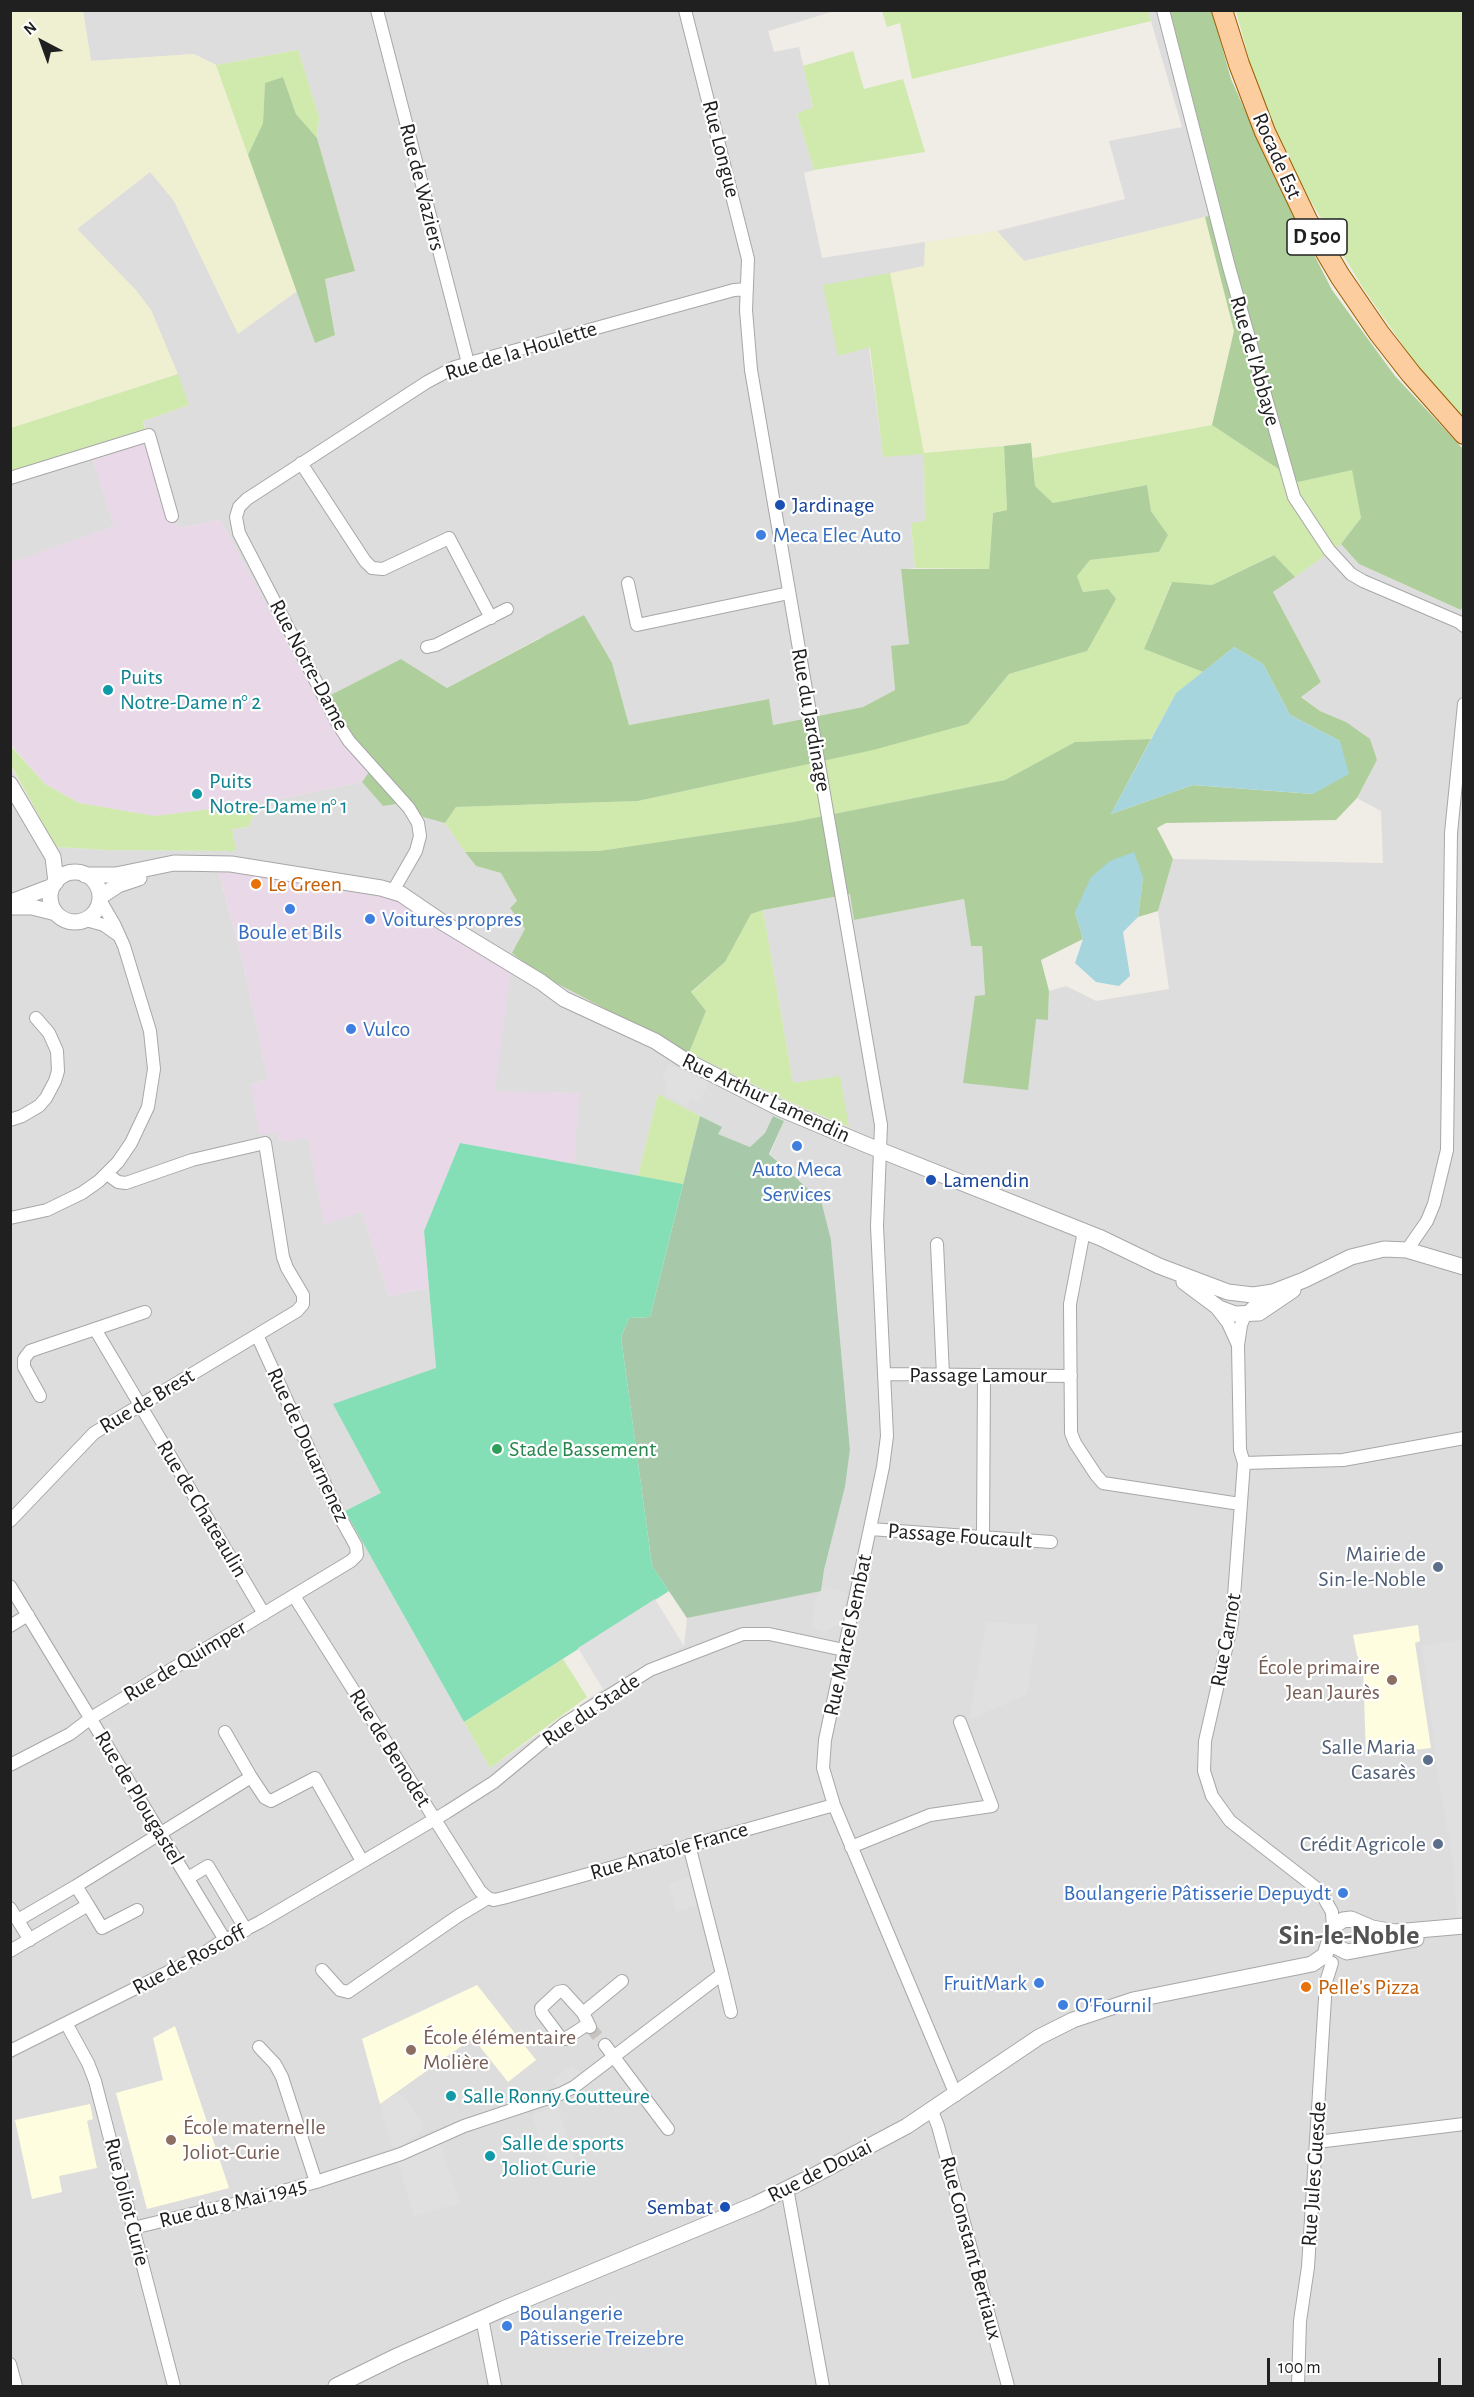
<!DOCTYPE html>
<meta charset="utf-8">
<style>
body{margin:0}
#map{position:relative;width:1474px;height:2397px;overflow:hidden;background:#f0ece6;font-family:"Alegreya Sans",sans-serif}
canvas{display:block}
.frame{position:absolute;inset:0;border:12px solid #202020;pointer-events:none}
.north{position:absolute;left:12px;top:12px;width:60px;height:60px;-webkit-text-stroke:4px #fff;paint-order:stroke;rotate:319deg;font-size:16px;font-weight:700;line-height:24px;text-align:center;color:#202020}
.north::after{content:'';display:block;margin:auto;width:21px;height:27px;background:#202020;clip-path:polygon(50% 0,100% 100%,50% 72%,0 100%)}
.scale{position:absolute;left:1267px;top:2358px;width:174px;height:27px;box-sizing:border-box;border:3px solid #202020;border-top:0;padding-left:8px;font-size:18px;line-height:21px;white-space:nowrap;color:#202020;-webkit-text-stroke:4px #fff;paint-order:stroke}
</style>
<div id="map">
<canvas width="1474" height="2397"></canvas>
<div class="frame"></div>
<div class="north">N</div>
<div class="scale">100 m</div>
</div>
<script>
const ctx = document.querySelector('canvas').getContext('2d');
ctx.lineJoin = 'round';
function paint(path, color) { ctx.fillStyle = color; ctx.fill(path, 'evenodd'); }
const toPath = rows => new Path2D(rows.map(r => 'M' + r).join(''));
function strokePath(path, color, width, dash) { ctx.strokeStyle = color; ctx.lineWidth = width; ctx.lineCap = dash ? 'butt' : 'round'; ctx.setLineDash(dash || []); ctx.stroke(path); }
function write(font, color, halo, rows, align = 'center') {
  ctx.font = font + ' "Alegreya Sans",sans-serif'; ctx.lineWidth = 4.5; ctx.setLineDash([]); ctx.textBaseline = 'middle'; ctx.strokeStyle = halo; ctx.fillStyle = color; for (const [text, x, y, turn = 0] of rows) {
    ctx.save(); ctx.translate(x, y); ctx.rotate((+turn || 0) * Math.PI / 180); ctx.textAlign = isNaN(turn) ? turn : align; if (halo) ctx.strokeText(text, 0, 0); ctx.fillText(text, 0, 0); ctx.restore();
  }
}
const residential = toPath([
 [83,11,835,11,768,31,774,52,799,47,813,108,797,114,814,170,804,173,822,258,925,242,925,266,869,347,883,456,924,453,925,521,911,524,915,568,901,570,909,644,891,647,895,690,863,707,772,725,768,699,629,725,612,663,541,637,447,688,401,659,319,701,220,520,178,528,143,421,189,405,151,310,77,229,151,171,174,201,238,333,297,291,315,343,335,334,325,279,354,271,317,138,319,117,298,50,216,65,194,54,91,61],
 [1148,11,1170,11,1222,213,1024,261,997,231,1125,199,1109,141,1182,127],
 [89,447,114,526,11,563,10,471],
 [1341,544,1359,564,1461,610,1463,600,1463,2386,11,2386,10,765,56,847,107,850,235,851,232,829,248,827,259,803,362,782,383,806,408,801,423,817,445,823,476,866,501,873,517,901,510,908,525,929,537,973,689,1053,790,1102,848,1127,840,1077,793,1083,763,910,851,894,854,920,964,899,971,946,982,945,985,995,1036,1018,1048,1020,1049,991,1066,986,1096,1001,1169,989,1158,911,1173,859,1383,863,1381,811,1357,798,1377,760,1346,722,1320,711,1301,696,1321,682,1273,592],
 [218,868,495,1092,578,1093,574,1164,638,1176,658,1094,721,1127,718,1134,750,1147,765,1133,773,1116,784,1121,770,1154,821,1200,831,1240,850,1450,845,1487,824,1570,821,1590,687,1618,684,1646,647,1663,603,1689,490,1768,345,1511,381,1494,436,1368,429,1288,389,1296,362,1212,324,1224,308,1137,279,1142,278,1134,251,1084,268,1079,245,972]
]);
const industrial = toPath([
 [145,429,178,528,220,520,342,743,369,772,362,782,259,803,155,816,79,803,45,784,11,745,10,563,114,526,89,447],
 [218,867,384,893,511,969,495,1091,579,1093,574,1164,460,1143,424,1231,429,1288,389,1296,362,1212,324,1225,308,1138,279,1142,278,1134,259,1134,251,1084,268,1079,245,972]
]);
const education = toPath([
 [1418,1625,1420,1641,1415,1643,1431,1748,1366,1756,1363,1666,1357,1655,1353,1635],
 [477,1985,536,2060,508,2082,473,2038,380,2104,362,2039],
 [175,2026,229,2188,147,2209,116,2093,163,2080,153,2038],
 [90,2104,93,2119,87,2121,97,2168,59,2176,62,2192,32,2199,15,2120]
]);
const farmland = toPath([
 [10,11,83,11,91,61,194,54,216,65,297,291,238,334,174,201,150,172,77,229,136,290,151,310,178,374,11,428],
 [1205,217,1234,331,1212,425,1033,458,1030,443,924,453,890,273,924,266,925,242,997,231,1024,261]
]);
const grass = toPath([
 [1148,10,1151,21,912,79,900,23,887,27,882,11],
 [1236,11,1463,11,1463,420,1426,379,1363,288,1292,170,1252,70],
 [298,50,319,117,317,138,296,114,283,77,265,83,263,123,248,155,216,65],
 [853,51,864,89,903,79,925,152,814,170,797,114,813,107,803,66],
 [890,273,924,453,1004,446,1007,510,993,513,989,569,915,568,911,523,925,521,924,454,883,457,870,347,838,356,823,285],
 [178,374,189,405,143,421,145,429,11,471,11,428],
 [1212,425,1298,482,1352,469,1361,518,1341,544,1295,577,1273,555,1212,585,1171,583,1144,649,1203,672,1176,693,1151,739,1075,742,1005,780,793,822,599,851,465,852,445,823,456,807,638,801,794,767,968,724,1009,674,1087,651,1108,589,1083,592,1077,576,1090,560,1159,552,1168,535,1151,511,1147,485,1053,503,1035,486,1033,458],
 [10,745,45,784,79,803,155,816,259,803,248,827,232,829,236,851,107,850,56,847,11,765],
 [763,910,793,1083,840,1076,849,1127,790,1102,689,1053,706,1011,691,993,725,962,751,914],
 [658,1094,700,1116,683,1184,638,1176],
 [563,1659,587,1697,490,1768,464,1722]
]);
const forest = toPath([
 [1170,11,1212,11,1231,79,1276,180,1332,290,1395,376,1463,449,1464,600,1461,610,1359,564,1341,544,1361,518,1352,470,1298,482,1212,425,1234,331,1205,217,1222,213],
 [283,77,296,114,317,138,355,271,325,279,335,335,315,343,248,155,263,123,265,83],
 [1031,443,1035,486,1053,503,1147,485,1151,511,1168,535,1159,552,1090,560,1077,576,1083,592,1108,589,1116,599,1087,651,1009,674,968,724,873,750,638,801,456,807,445,823,423,817,408,802,383,806,362,782,369,772,342,743,319,701,401,659,447,688,584,615,612,663,629,725,769,699,773,725,863,707,895,690,891,646,909,644,901,569,989,569,993,513,1007,510,1004,446],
 [1274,555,1295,577,1273,592,1321,682,1301,697,1320,711,1346,722,1370,739,1377,760,1357,798,1336,820,1166,823,1157,828,1173,859,1158,911,1138,917,1143,877,1075,912,1083,939,1041,960,1049,991,1048,1020,1036,1019,1028,1090,963,1083,975,996,985,995,982,946,971,946,964,899,854,920,850,894,763,910,751,914,725,962,691,992,706,1011,689,1053,537,973,512,953,525,929,510,908,517,901,501,873,476,866,465,852,599,851,793,822,1005,780,1075,742,1151,739,1111,814,1193,785,1313,794,1340,741,1290,715,1263,664,1234,647,1203,672,1144,649,1172,582,1212,585]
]);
const cemetery = toPath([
 [700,1116,722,1127,718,1134,750,1147,765,1133,773,1116,784,1121,769,1154,821,1200,831,1240,850,1450,845,1487,824,1570,821,1591,687,1618,652,1566,621,1337,629,1318,650,1317]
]);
const pitch = toPath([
 [460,1143,683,1184,650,1317,629,1318,621,1337,652,1566,669,1591,464,1722,345,1511,381,1493,333,1404,436,1368,424,1231]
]);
const parking = toPath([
 [669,1064,709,1083,699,1102,691,1098,686,1106,663,1094,668,1083,662,1079],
 [825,1586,847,1593,840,1624,823,1632,811,1628,817,1595],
 [655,1599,684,1646,647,1663,603,1689,578,1648],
 [986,1622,1038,1625,1027,1694,969,1720],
 [1463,1639,1464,1915,1457,1916,1453,1862,1438,1775,1422,1646],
 [690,1877,697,1905,676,1912,669,1884],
 [573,2065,580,2073,559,2089,552,2080],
 [492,2086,500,2098,491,2105,482,2093],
 [399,2092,425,2124,421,2132,403,2144,392,2148,380,2104],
 [557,2106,577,2165,551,2174,532,2115],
 [440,2144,460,2203,414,2216,397,2161]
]);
const water = toPath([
 [1234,647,1263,664,1290,715,1340,741,1349,774,1313,794,1193,785,1111,814,1176,693],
 [1134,852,1143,877,1138,917,1123,932,1130,976,1119,986,1096,982,1075,963,1083,939,1075,912,1091,877,1110,861]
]);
const minorTunnel = toPath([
 [590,2027,605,2045]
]);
const minor = toPath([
 [377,10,468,363],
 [685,10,748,259,746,310,751,370,881,1125,877,1226,887,1436,883,1467,825,1740,823,1768,834,1805,956,2095],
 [1163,10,1229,267,1294,497,1329,550,1351,574,1363,581,1459,622,1464,626],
 [301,463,365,561,372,568,383,569,449,538,491,618],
 [10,478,149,435,172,516],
 [628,583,637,625,789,593],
 [427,647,436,645,507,609],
 [393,891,416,851,420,836,418,823,409,808,349,741,338,724,239,533,236,517,239,507,247,499,427,382,455,367,734,290,747,289],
 [86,920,104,925,118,935],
 [10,1120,22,1116,39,1106,46,1098,55,1081,58,1071,57,1051,49,1033,36,1018],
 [10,1218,47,1210,82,1193,99,1181,118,1162,131,1143,148,1107,154,1069,150,1031,124,946,114,924,100,900],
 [1084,1231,1070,1304,1071,1433,1075,1443,1096,1475,1103,1483,1240,1504],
 [937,1244,943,1375],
 [1407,1250,1427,1221,1434,1204,1447,1150,1451,833,1464,704],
 [1215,1306,1228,1323,1238,1345,1240,1450,1244,1463,1232,1623,1205,1741,1204,1771,1212,1796,1230,1821,1320,1891,1332,1912,1333,1929],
 [95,1329,264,1614],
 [1238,1345,1241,1325,1245,1315,1259,1301,1270,1294],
 [885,1374,1071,1376],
 [40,1396,24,1367,24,1359,30,1351,145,1312],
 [1244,1463,1343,1460,1464,1438],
 [10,1521,94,1433,297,1311,303,1304,303,1295,287,1268,283,1257,265,1143,192,1160,126,1183,118,1182,107,1174],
 [870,1529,1051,1542],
 [983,1538,984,1375],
 [10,1586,225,1940],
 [294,1596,480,1891,488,1898],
 [10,1626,28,1615],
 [225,1732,251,1777],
 [10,1765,70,1734,91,1718,351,1561,357,1555,356,1546,340,1517,257,1335],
 [851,1847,930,1815,992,1806,960,1722],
 [188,1878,208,1866,246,1930],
 [88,1905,102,1928,137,1910],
 [10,1908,30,1940],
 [18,1920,76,1886],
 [10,1951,88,1905,76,1886,251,1777,265,1798,271,1801,315,1778,362,1861],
 [322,1970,340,1990,348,1992,458,1916,488,1898,494,1900,503,1898,834,1805],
 [722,1974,731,2012],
 [583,2013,622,1981],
 [66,2023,88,2063,95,2081,174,2386],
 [588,2024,565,2039,560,2037,542,2013,541,2008,558,1992,563,1991,583,2013,590,2027],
 [605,2045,668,2129],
 [259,2047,275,2064,282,2077,316,2182],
 [10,2051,200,1956,219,1943,260,1922,447,1812,494,1782,564,1724,650,1670,743,1634,769,1634,844,1650],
 [932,2111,938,2126,1008,2386],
 [1317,2142,1464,2124],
 [787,2188,823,2386],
 [133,2228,250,2200,316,2182,401,2154,464,2126,560,2094,574,2087,722,1974,689,1845],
 [482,2318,495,2386],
 [10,2364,16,2386],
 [1298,2386,1300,2321,1308,2267,1326,1982,1332,1963]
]);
const tertiary = toPath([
 [10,784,53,857,56,882],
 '50 897a25 25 0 1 1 50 0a25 25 0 1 1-50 0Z',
 [85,875,116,875,174,863,231,864,381,888,401,894,442,922,541,982,564,999,655,1041,683,1059,781,1109,867,1145,1101,1238,1159,1266,1228,1292,1253,1295,1273,1292,1304,1280,1351,1257,1384,1249,1407,1250,1464,1267],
 [100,897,118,885,139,878],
 [11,902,53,886],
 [10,907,32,907,56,913],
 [1184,1282,1219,1308,1235,1314,1259,1313,1293,1290],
 [1332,1937,1337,1947,1347,1952,1416,1939],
 [336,2386,397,2356,503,2309,756,2204,813,2176,907,2126,1039,2037,1073,2020,1133,2000,1312,1964,1325,1955,1334,1926,1343,1920,1351,1919,1372,1928,1395,1932,1464,1926]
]);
const primary = toPath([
 [1222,10,1239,64,1265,132,1307,220,1340,276,1379,333,1411,374,1464,434]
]);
const markers = [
 [780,505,6,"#1a4fb4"],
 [761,535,6,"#3f7fe0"],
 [108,690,6,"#0f9aa8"],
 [197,794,6,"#0f9aa8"],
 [256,884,6,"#e8710a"],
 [290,909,6,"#3f7fe0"],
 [370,919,6,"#3f7fe0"],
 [351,1029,6,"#3f7fe0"],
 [797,1146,6,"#3f7fe0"],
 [931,1180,6,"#1a4fb4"],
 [497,1449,6,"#2e9e5b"],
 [1438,1567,6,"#5c6f8a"],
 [1392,1680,6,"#8d6e63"],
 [1428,1760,6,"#5c6f8a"],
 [1438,1844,6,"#5c6f8a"],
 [1343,1893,6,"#3f7fe0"],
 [1039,1983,6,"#3f7fe0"],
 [1306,1987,6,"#e8710a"],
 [1063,2005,6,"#3f7fe0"],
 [411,2050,6,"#8d6e63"],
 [451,2096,6,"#0f9aa8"],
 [171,2140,6,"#8d6e63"],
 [490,2156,6,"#0f9aa8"],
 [725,2207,6,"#1a4fb4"],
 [507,2326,6,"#3f7fe0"]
];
const shields = [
 [1317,237,60]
];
const shieldNames = [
 ["D 500",1317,237]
];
const streetNames = [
 ["Rue Longue",721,149,76],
 ["Rocade Est",1277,156,66],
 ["Rue de Waziers",422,187,76],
 ["Rue de la Houlette",521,351,-17],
 ["Rue de l'Abbaye",1255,361,74],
 ["Rue Notre-Dame",309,665,62],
 ["Rue du Jardinage",811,720,80],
 ["Rue Arthur Lamendin",766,1098,25],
 ["Passage Lamour",978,1375],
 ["Rue de Brest",147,1401,-31],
 ["Rue de Douarnenez",308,1445,65],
 ["Rue de Chateaulin",202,1509,59],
 ["Passage Foucault",960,1536,4],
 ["Rue Marcel Sembat",848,1635,-78],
 ["Rue Carnot",1226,1640,-80],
 ["Rue de Quimper",185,1661,-31],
 ["Rue du Stade",591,1710,-34],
 ["Rue de Benodet",390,1748,58],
 ["Rue de Plougastel",139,1798,59],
 ["Rue Anatole France",669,1851,-16],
 ["Rue de Roscoff",189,1960,-28],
 ["Rue de Douai",820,2171,-27],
 ["Rue Jules Guesde",1314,2174,-86],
 ["Rue Joliot Curie",127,2202,76],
 ["Rue du 8 Mai 1945",233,2203,-14],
 ["Rue Constant Bertiaux",971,2248,75]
];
const transitNames = [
 ["Jardinage",792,505],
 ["Lamendin",943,1180],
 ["Sembat",713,2207,"right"]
];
const shopNames = [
 ["Meca Elec Auto",773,535],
 ["Voitures propres",382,919],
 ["Boule et Bils",290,932,"center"],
 ["Vulco",363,1029],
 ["Auto Meca",797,1169,"center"],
 ["Services",797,1194,"center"],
 ["Boulangerie Pâtisserie Depuydt",1331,1893,"right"],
 ["FruitMark",1027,1983,"right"],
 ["O'Fournil",1075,2005],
 ["Boulangerie",519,2313],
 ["Pâtisserie Treizebre",519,2338]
];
const cultureNames = [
 ["Puits",120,677],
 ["Notre-Dame n° 2",120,702],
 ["Puits",209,781],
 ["Notre-Dame n° 1",209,806],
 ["Salle Ronny Coutteure",463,2096],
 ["Salle de sports",502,2143],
 ["Joliot Curie",502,2168]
];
const foodNames = [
 ["Le Green",268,884],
 ["Pelle's Pizza",1318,1987]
];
const leisureNames = [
 ["Stade Bassement",509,1449]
];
const serviceNames = [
 ["Mairie de",1426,1554],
 ["Sin-le-Noble",1426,1579],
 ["Salle Maria",1416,1747],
 ["Casarès",1416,1772],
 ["Crédit Agricole",1426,1844]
];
const educationNames = [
 ["École primaire",1380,1667,"right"],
 ["Jean Jaurès",1380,1692,"right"],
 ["École élémentaire",423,2037],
 ["Molière",423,2062],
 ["École maternelle",183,2127],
 ["Joliot-Curie",183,2152]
];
const districtNames = [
 ["Sin-le-Noble",1349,1936]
];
paint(residential, '#dedddd');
paint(industrial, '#e9d8e7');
paint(education, '#fffde0');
paint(farmland, '#efefd1');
paint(grass, '#cfeaac');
paint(forest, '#aecf9b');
paint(cemetery, '#a7c9aa');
paint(pitch, '#84dfb6');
paint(parking, '#e0e0e0');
paint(water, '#a6d5de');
strokePath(minorTunnel, '#c6c3be', 12, [12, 6]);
strokePath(minor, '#a7a7a7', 14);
strokePath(tertiary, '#a7a7a7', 17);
strokePath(primary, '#9b5d00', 22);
strokePath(minor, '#fff', 12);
strokePath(tertiary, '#fff', 15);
strokePath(primary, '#fcce9f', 20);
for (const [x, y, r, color] of markers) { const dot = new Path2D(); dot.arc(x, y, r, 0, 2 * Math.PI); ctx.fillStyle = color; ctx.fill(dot); strokePath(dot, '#fff', 2); }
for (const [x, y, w] of shields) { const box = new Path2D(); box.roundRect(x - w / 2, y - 18, w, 36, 4.5); ctx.fillStyle = '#fff'; ctx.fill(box); strokePath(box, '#202020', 1.5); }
write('bold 21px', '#202020', null, shieldNames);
write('22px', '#202020', '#fff', streetNames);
write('22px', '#164399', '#fff', transitNames, 'left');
write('22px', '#366cbe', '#fff', shopNames, 'left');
write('22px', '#0d838f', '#fff', cultureNames, 'left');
write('22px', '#c56008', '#fff', foodNames, 'left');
write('22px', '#27864d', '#fff', leisureNames, 'left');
write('22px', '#4e5e75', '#fff', serviceNames, 'right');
write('22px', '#785e54', '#fff', educationNames, 'left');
write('bold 28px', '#535353', '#fff', districtNames);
</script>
